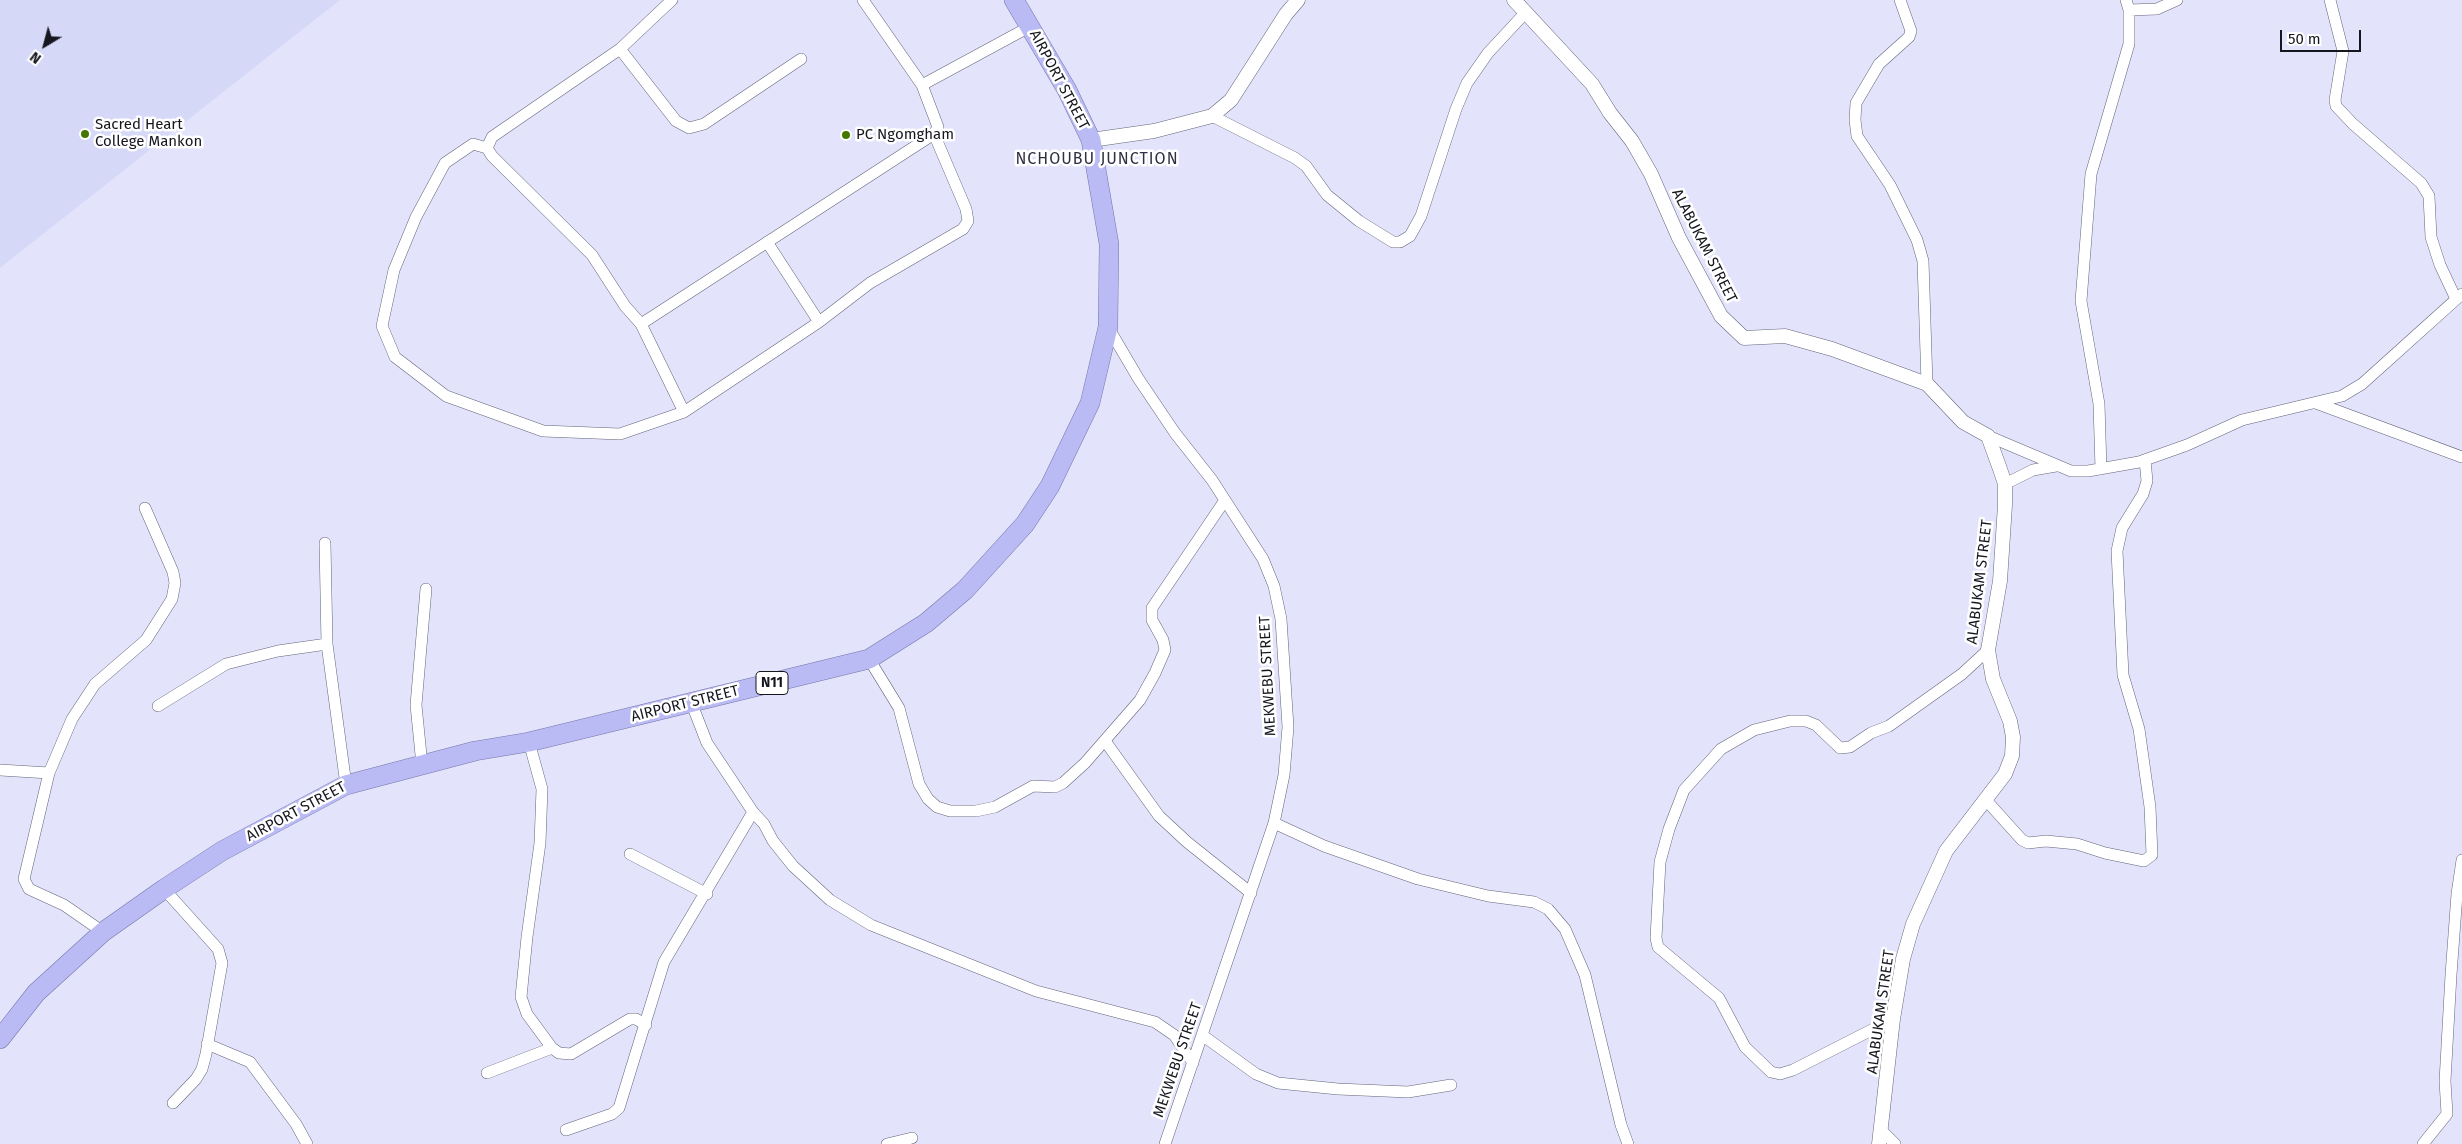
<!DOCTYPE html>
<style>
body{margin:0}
#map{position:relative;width:2462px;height:1144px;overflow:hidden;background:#e3e4fc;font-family:"Fira Sans",sans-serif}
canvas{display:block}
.north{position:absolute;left:20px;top:20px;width:50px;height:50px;-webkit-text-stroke:4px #fff;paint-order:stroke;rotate:217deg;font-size:14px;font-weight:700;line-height:20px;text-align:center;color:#15161e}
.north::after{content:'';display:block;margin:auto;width:18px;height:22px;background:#15161e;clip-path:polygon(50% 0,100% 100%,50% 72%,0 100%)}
.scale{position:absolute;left:2280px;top:30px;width:81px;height:22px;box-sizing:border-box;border:2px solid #15161e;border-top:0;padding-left:6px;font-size:15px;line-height:18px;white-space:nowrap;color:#15161e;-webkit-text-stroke:4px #fff;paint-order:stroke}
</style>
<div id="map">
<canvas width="2462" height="1144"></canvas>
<div class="north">N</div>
<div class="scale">50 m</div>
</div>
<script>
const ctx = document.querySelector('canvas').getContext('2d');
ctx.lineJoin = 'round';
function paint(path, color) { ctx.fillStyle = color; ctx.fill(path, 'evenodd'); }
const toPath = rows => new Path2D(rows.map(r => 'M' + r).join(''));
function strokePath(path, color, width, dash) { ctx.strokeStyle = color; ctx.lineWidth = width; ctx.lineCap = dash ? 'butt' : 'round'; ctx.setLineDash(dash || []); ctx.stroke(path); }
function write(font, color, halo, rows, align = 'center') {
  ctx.font = font + ' "Fira Sans",sans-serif'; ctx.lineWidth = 5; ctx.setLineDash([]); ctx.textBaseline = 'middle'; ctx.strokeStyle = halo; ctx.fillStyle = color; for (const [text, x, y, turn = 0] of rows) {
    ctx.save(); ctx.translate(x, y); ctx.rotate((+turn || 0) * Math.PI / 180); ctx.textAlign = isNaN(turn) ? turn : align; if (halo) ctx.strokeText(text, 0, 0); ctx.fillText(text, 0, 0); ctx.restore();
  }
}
const built = toPath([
 [0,0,340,0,0,268]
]);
const minor = toPath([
 [863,0,922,85],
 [1900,0,1911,31,1909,37,1879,64,1856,103,1855,120,1857,136,1890,185,1917,240,1923,261,1927,384],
 [2330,0,2343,51,2335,100,2336,106,2353,124,2421,183,2429,196,2431,237,2440,265,2456,299],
 [2129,10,2157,9,2177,0],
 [620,49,676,121,689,128,704,124,801,59],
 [1212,116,1295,158,1306,166,1327,195,1359,221,1393,242,1400,242,1410,236,1421,216,1456,109,1467,83,1488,53,1526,12],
 [487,148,492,137,620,49,672,0],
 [767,242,819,322],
 [641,324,934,134,938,127,922,85,1031,26],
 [1108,327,1138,378,1175,433,1212,480,1263,559,1274,586,1281,619,1288,727,1284,775,1274,823,1165,1144],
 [2316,403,2462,457],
 [684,412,641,324,625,306,592,255,492,156,487,148,473,144,445,163,416,217,394,270,382,326,395,357,446,396,543,431,620,434,684,412,819,322,870,283,963,229,968,221,966,209,934,134],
 [1988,436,2071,471,2088,471,2139,462,2187,445,2242,420,2342,396,2362,384,2462,294],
 [2101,469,2099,404,2081,301,2091,174,2129,44,2129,10,2126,0],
 [2005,484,2033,470,2056,466],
 [325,543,327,644,346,785],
 [869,659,899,708,919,784,928,799,937,807,950,811,976,811,995,807,1033,786,1055,787,1063,783,1085,763,1140,700,1155,673,1165,650,1163,640,1152,620,1152,608,1225,500],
 [691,702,707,743,753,812,764,824,773,841,793,866,830,900,871,925,1036,991,1155,1022,1174,1035,1193,1063],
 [158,706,226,664,278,651,327,644],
 [1105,741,1159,816,1187,842,1251,893],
 [529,742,542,789,540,843,527,937,521,997,527,1014,552,1048,559,1053,571,1054,630,1019,636,1019,646,1025],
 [422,765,416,705,426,589],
 [0,770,49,773],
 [1985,799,2022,840,2028,843,2046,841,2077,844,2105,853,2144,861,2152,855,2150,807,2139,729,2123,675,2117,551,2122,528,2143,494,2147,481,2145,460],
 [1274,823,1324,846,1418,879,1488,896,1534,902,1548,909,1565,929,1585,975,1621,1125,1628,1144],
 [630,854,707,894],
 [164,889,218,949,222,963,206,1054,202,1069,196,1079,173,1103],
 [103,932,64,905,29,889,24,879,49,773,72,719,95,684,146,640,172,599,175,583,173,572,145,508],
 [1893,1019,1793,1070,1780,1074,1771,1072,1745,1047,1719,998,1658,947,1656,938,1660,862,1669,829,1684,790,1721,749,1754,730,1790,721,1806,721,1816,725,1840,748,1850,747,1871,733,1889,726,1962,674,1988,650],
 [1202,1035,1256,1074,1278,1083,1338,1089,1408,1092,1451,1085],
 [207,1044,250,1062,296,1124,307,1144],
 [487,1073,552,1048],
 [566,1130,612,1114,619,1108,664,962,753,812],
 [1881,1130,1895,1144],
 [887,1144,912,1138],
 [2423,1144,2447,1114,2445,1081,2451,975,2457,894,2462,860]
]);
const tertiary = toPath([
 [1514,0,1592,84,1610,113,1632,141,1651,174,1679,238,1721,316,1744,338,1785,336,1832,349,1927,384,1963,422,1988,436,2000,469,2005,484,2005,505,2000,581,1988,650,1993,679,2010,721,2013,737,2012,756,2005,774,1946,851,1913,924,1903,959,1893,1019,1879,1144],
 [1091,140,1154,131,1212,116,1231,100,1286,14,1298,0]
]);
const trunk = toPath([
 [0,1039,36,993,103,932,164,889,222,851,346,785,475,751,529,742,869,659,926,623,965,590,1025,524,1050,486,1090,403,1108,327,1109,244,1091,140,1067,90,1014,0]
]);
const markers = [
 [85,134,5,"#457700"],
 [846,135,5,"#457700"]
];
const shields = [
 [772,683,32]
];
const shieldNames = [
 ["N11",772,683]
];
const streetNames = [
 ["AIRPORT STREET",1059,80,62],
 ["ALABUKAM STREET",1704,246,63],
 ["ALABUKAM STREET",1980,582,-83],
 ["MEKWEBU STREET",1268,676,-93],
 ["AIRPORT STREET",685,704,-14],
 ["AIRPORT STREET",296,812,-28],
 ["ALABUKAM STREET",1881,1012,-82],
 ["MEKWEBU STREET",1178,1060,-71]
];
const poiNames = [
 ["Sacred Heart",95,125],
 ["College Mankon",95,142],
 ["PC Ngomgham",856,135]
];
const neighbourhoodNames = [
 ["NCHOUBU JUNCTION",1097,160]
];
paint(built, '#d6d8f7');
strokePath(minor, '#636479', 12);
strokePath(tertiary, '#636479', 15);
strokePath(trunk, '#7576a7', 20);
strokePath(minor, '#fff', 11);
strokePath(tertiary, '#fff', 14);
strokePath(trunk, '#babaf4', 19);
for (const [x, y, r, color] of markers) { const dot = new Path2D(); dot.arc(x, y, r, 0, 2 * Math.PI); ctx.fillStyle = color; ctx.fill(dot); strokePath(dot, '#fff', 2); }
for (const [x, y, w] of shields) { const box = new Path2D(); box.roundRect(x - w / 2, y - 11.5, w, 23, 4); ctx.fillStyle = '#fff'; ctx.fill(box); strokePath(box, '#15161e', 1); }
write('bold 14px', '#15161e', null, shieldNames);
write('15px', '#15161e', '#fff', streetNames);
write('15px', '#15161e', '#fff', poiNames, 'left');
ctx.letterSpacing = '1px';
write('16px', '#2f3042', '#fff', neighbourhoodNames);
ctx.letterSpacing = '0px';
</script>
